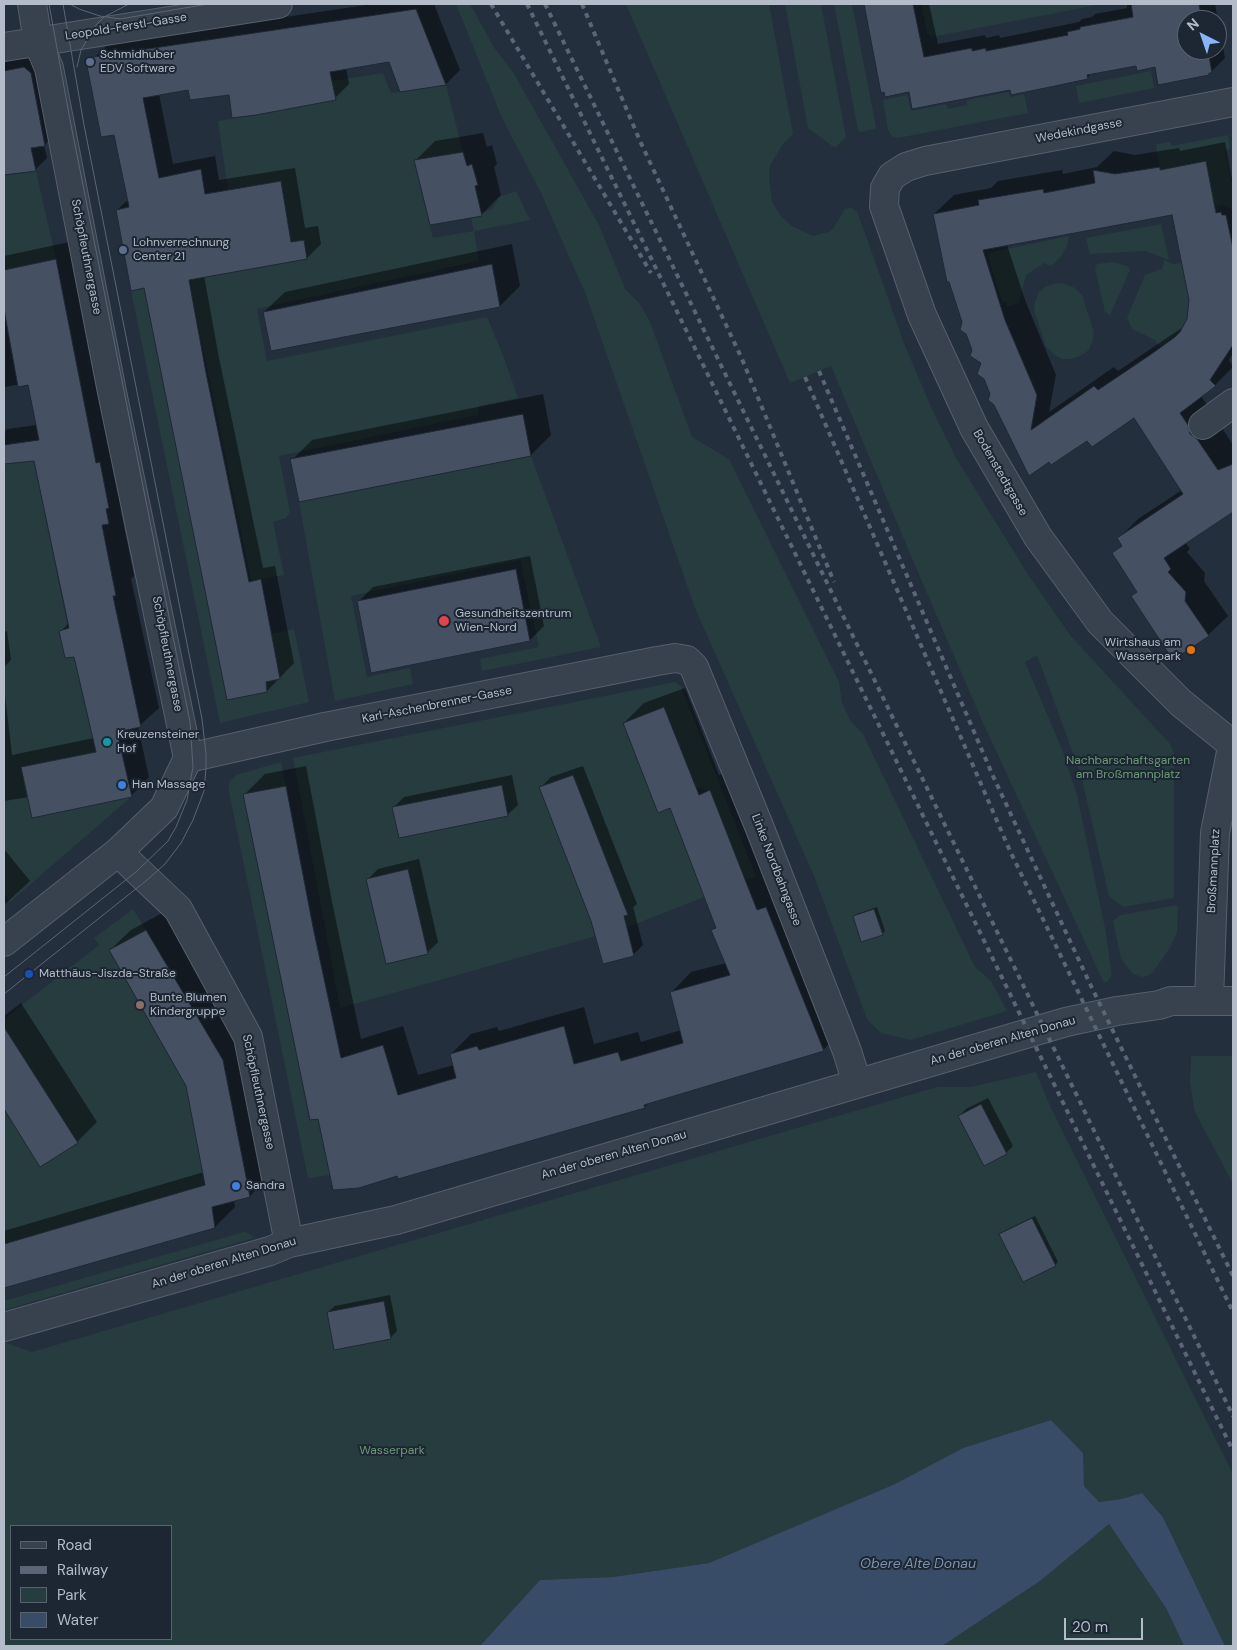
<!DOCTYPE html>
<meta charset="utf-8">
<style>
body{margin:0}
#map{position:relative;width:1237px;height:1650px;overflow:hidden;background:#242f3e;font-family:"DM Sans",sans-serif}
canvas{display:block}
.frame{position:absolute;inset:0;border:5px solid #b4bcc9;pointer-events:none}
.legend{position:absolute;left:10px;top:1525px;width:162px;height:115px;box-sizing:border-box;background:#1d2633;border:1px solid #59626f;margin:0;padding:6px 9px;list-style:none;font-size:15px;color:#b4bcc9}
.legend li{display:flex;align-items:center;gap:10px;height:25px}
.legend b{width:25px;border:1px solid #59626f}
.north{position:absolute;left:1177px;top:10px;width:50px;height:50px;box-sizing:border-box;background:#1d2633;border:1px solid #59626f;border-radius:50%;rotate:319deg;font-size:14px;font-weight:700;line-height:20px;text-align:center;color:#b4bcc9}
.north::after{content:'';display:block;margin:auto;width:18px;height:22px;background:#8ab4f8;clip-path:polygon(50% 0,100% 100%,50% 72%,0 100%)}
.scale{position:absolute;left:1064px;top:1618px;width:79px;height:22px;box-sizing:border-box;border:2px solid #b4bcc9;border-top:0;padding-left:6px;font-size:15px;line-height:18px;white-space:nowrap;color:#b4bcc9;-webkit-text-stroke:4px #1d2633;paint-order:stroke}
</style>
<div id="map">
<canvas width="1237" height="1650"></canvas>
<div class="frame"></div>
<ul class="legend">
<li><b style="height:6px;background:#38414e"></b>Road</li>
<li><b style="height:6px;background:#5a6575"></b>Railway</li>
<li><b style="height:14px;background:#263c3f"></b>Park</li>
<li><b style="height:14px;background:#394c67"></b>Water</li>
</ul>
<div class="north">N</div>
<div class="scale">20 m</div>
</div>
<script>
const ctx = document.querySelector('canvas').getContext('2d');
ctx.lineJoin = 'round';
function paint(path, color) { ctx.fillStyle = color; ctx.fill(path, 'evenodd'); }
const toPath = rows => new Path2D(rows.map(r => 'M' + r).join(''));
function strokePath(path, color, width, dash) { ctx.strokeStyle = color; ctx.lineWidth = width; ctx.lineCap = dash ? 'butt' : 'round'; ctx.setLineDash(dash || []); ctx.stroke(path); }
function write(font, color, halo, rows, align = 'center') {
  ctx.font = font + ' "DM Sans",sans-serif'; ctx.lineWidth = 4; ctx.setLineDash([]); ctx.textBaseline = 'middle'; ctx.strokeStyle = halo; ctx.fillStyle = color; for (const [text, x, y, turn = 0] of rows) {
    ctx.save(); ctx.translate(x, y); ctx.rotate((+turn || 0) * Math.PI / 180); ctx.textAlign = isNaN(turn) ? turn : align; if (halo) ctx.strokeText(text, 0, 0); ctx.fillText(text, 0, 0); ctx.restore();
  }
}
const green = toPath([
 [456,4,470,4,495,49,513,72,599,225,625,289,640,304,650,322,692,437,729,459,839,682,842,703,850,720,863,734,975,967,991,981,1007,1011,911,1040,881,1033,867,1019,814,876,695,608,586,295,541,193,502,118],
 [626,4,769,4,793,134,783,144,770,166,769,178,772,202,781,216,792,226,813,236,829,232,834,227,845,209,851,208,857,211,905,346,932,409,956,458,1027,573,1070,635,1170,744,1174,754,1174,898,1123,907,1109,896,1081,775,1037,655,1025,662,1063,752,1077,795,1105,928,1112,975,1108,981,1104,983,983,723,911,556,831,366,790,383],
 [785,4,821,4,846,137,835,148,808,128],
 [834,4,852,4,876,127,874,129,860,132,858,130],
 [921,4,1102,4,932,37,927,33],
 [1151,71,1154,88,1079,103,1076,86],
 [383,73,391,93,446,85,463,152,414,161,433,238,474,231,471,218,482,216,481,214,493,208,499,197,516,191,530,220,474,231,479,261,257,309,267,361,487,317,504,358,518,398,479,406,478,415,279,456,290,512,286,518,273,522,284,575,251,581,189,280,307,259,304,240,291,242,281,182,228,190,218,121,256,115,251,83,335,100,332,81],
 [1009,92,1010,97,1024,94,1028,113,898,138,892,136,888,130,883,100,907,95,911,111,946,104,948,109,967,105,967,100],
 [1228,135,1230,149,1225,150,1233,189,1233,210,1224,205,1215,207,1205,161,1160,170,1156,147,1157,144,1170,142,1172,146],
 [36,171,56,259,4,270,4,175],
 [1161,224,1169,260,1145,251,1090,254,1086,238],
 [1069,236,1067,246,1061,257,1051,266,1044,263,1026,275,1019,303,1007,307,1006,302,1002,302,987,253],
 [1164,260,1172,264,1182,263,1189,294,1189,306,1187,319,1180,332,1160,348,1155,340,1132,329,1127,318,1145,275,1162,269],
 [1112,262,1127,266,1130,270,1110,315,1105,312,1095,269,1097,264],
 [1063,283,1075,288,1082,295,1094,332,1093,340,1089,350,1080,356,1070,359,1062,359,1053,354,1046,346,1034,311,1035,302,1039,292,1045,287,1053,284],
 [144,288,227,700,267,692,266,682,280,679,271,634,294,629,309,702,220,723,131,291],
 [4,445,5,445,7,464,34,461,68,628,59,631,65,658,75,657,96,752,131,797,10,902,4,893],
 [531,456,601,647,482,671,480,659,539,647,520,560,351,596,367,677,410,668,413,684,335,701,299,502],
 [675,682,681,686,756,876,746,880,710,791,696,787,664,707,623,723,658,813,670,808,704,897,628,927,340,1008,293,758],
 [281,762,286,786,243,794,310,1120,318,1119,330,1175,308,1178,228,787,230,781,236,775],
 [1178,905,1177,932,1170,948,1153,972,1149,975,1143,977,1133,974,1121,959,1113,921,1120,915],
 [133,909,146,930,109,950,186,1086,205,1185,4,1244,4,1109,40,1166,78,1143,4,1027,4,1019,99,945,94,938],
 [1191,1056,1233,1056,1233,1184,1195,1112,1190,1082],
 [1036,1072,1051,1108,1233,1474,1233,1646,1225,1646,1163,1516,1142,1493,1121,1499,1099,1502,1084,1487,1083,1453,1051,1420,963,1448,895,1484,709,1563,613,1577,540,1580,480,1646,4,1646,4,1342,32,1352,937,1087,971,1087],
 [11,1526,171,1526,171,1639,11,1639],
 [244,1232,248,1233,254,1238,4,1310,4,1301],
 [1109,1524,1166,1608,1184,1646,942,1646,1040,1581]
]);
const water = toPath([
 [1051,1420,1083,1453,1084,1486,1099,1502,1121,1499,1142,1493,1163,1517,1225,1646,1184,1646,1166,1608,1109,1524,1040,1581,942,1646,480,1646,540,1580,613,1577,709,1563,895,1484,963,1448]
]);
const shadow = toPath([
 [373,4,434,4,460,70,446,84,390,61,346,68,349,84,335,98,230,94,189,88,159,94,173,164,215,156,219,180,295,168,305,228,318,226,321,244,307,258,204,276,219,358,263,568,275,566,294,663,267,691,145,286,117,210,129,199,115,134,94,58,109,43],
 [865,4,929,4,938,44,985,35,986,38,999,35,1000,38,1079,22,1082,19,1092,17,1095,14,1127,8,1127,4,1215,4,1225,58,1209,74,1137,64,1092,73,1087,78,910,91,882,91],
 [1187,20,1217,20,1217,50,1187,50],
 [37,56,56,133,44,145,47,158,35,170,4,174,4,62],
 [483,133,487,147,492,145,497,164,494,167,501,195,481,215,415,161,435,141],
 [1225,142,1233,185,1233,353,1229,360,1233,367,1215,385,1201,396,1207,405,1209,414,1217,420,1233,445,1233,511,1185,542,1190,549,1187,552,1205,573,1204,581,1228,616,1208,635,1132,596,1138,591,1114,553,1123,544,1119,538,1138,519,1182,490,1134,417,1088,439,1051,463,991,394,983,362,973,350,934,214,954,195,991,188,998,181,1062,170,1063,174,1097,167,1114,151,1135,155,1179,148,1180,151],
 [1173,214,1190,294,1190,312,1186,325,1118,371,1114,367,1049,412,1056,375,1025,300,1007,245],
 [74,241,127,505,121,511,134,576,131,579,159,708,138,727,149,777,131,796,29,797,4,801,4,687,12,755,94,738,75,656,61,631,69,623,35,459,4,463,4,433,7,429,37,425,29,383,4,387,4,256],
 [512,244,520,286,500,306,272,350,264,312,285,292],
 [543,394,551,435,531,455,292,460,312,440],
 [530,556,544,626,530,640,359,601,373,587],
 [7,631,11,660,4,667,4,632],
 [685,688,719,775,730,771,843,1030,823,1050,650,1102,645,1107,399,1178,398,1174,358,1186,245,794,265,774,306,766,333,907,361,1039,403,1026,418,1075,454,1065,451,1054,471,1034,497,1027,499,1031,584,1007,594,1044,638,1032,641,1042,681,1030,671,993,691,972,726,963,713,930,716,926,671,807,624,723,644,703],
 [583,766,637,904,633,907,643,945,633,955,592,921,541,787,551,777],
 [512,775,518,805,507,815,394,807,404,797],
 [4,849,30,881,4,905],
 [419,859,438,942,427,953,367,880,378,869],
 [877,907,885,931,882,934,854,917,857,914],
 [166,911,242,1040,270,1176,250,1196,234,1200,235,1207,215,1227,4,1286,4,1231,204,1172,187,1085,110,950,131,930],
 [21,1003,97,1122,77,1142,41,1165,4,1107,4,1016],
 [988,1098,1013,1146,1006,1153,959,1116,966,1109],
 [1035,1216,1058,1262,1055,1265,1001,1234,1004,1231],
 [390,1295,397,1331,390,1338,328,1312,335,1306]
]);
const building = toPath([
 [864,4,913,4,924,57,972,48,972,51,986,48,986,51,1068,35,1067,32,1080,29,1080,27,1133,17,1131,4,1199,4,1202,20,1187,20,1187,50,1208,50,1212,73,1209,73,1209,75,1158,85,1155,67,1137,71,1136,66,1087,75,1088,79,1050,87,1011,95,1010,90,912,109,909,92,885,97,884,92,881,93,864,4],
 [416,9,446,85,400,92,389,62,330,72,336,100,256,115,232,118,229,95,190,100,188,90,143,98,159,178,201,169,205,194,281,181,291,242,304,240,307,259,189,280,206,373,249,582,261,579,280,679,266,682,267,692,227,700,144,288,131,291,116,210,129,207,114,135,101,137,87,66,93,57,416,9],
 [24,67,31,73,45,146,31,148,36,171,4,175,4,71,24,67],
 [463,152,467,166,472,164,478,185,475,186,482,216,430,225,414,160,463,152],
 [1206,161,1216,213,1221,212,1222,215,1226,215,1233,248,1233,345,1210,380,1216,386,1180,413,1188,425,1190,434,1197,439,1218,470,1233,464,1233,512,1164,558,1171,569,1168,572,1186,592,1185,601,1209,636,1173,660,1131,596,1137,592,1112,553,1122,546,1117,538,1183,494,1134,418,1092,447,1087,441,1051,465,1049,462,1029,476,994,405,988,400,990,394,984,379,977,374,981,363,970,356,972,350,966,334,960,330,962,322,949,282,947,282,933,214,979,205,978,200,1043,189,1044,193,1095,183,1093,170,1115,174,1160,167,1160,170,1206,161],
 [1172,215,1189,300,1187,319,1180,332,1175,337,1150,355,1098,390,1094,386,1031,430,1037,395,1005,320,983,250,1172,215],
 [56,259,96,463,100,462,109,508,106,509,109,524,102,525,116,596,113,596,141,727,117,732,132,797,32,818,21,767,96,752,74,657,65,658,59,631,69,628,34,461,4,464,4,445,39,440,28,385,18,387,4,309,4,270,56,259],
 [492,264,500,307,271,351,263,312,492,264],
 [523,414,531,456,299,502,290,459,523,414],
 [516,569,530,641,371,673,357,601,516,569],
 [664,707,699,795,710,790,757,910,766,907,824,1051,644,1105,645,1108,398,1179,397,1176,359,1188,333,1190,318,1119,310,1120,243,794,286,786,313,927,341,1058,383,1045,398,1095,456,1078,450,1054,477,1046,479,1050,564,1026,574,1064,618,1052,621,1061,683,1043,670,992,730,975,711,930,716,928,670,808,658,813,623,723,664,707],
 [573,775,628,915,624,916,634,956,603,964,591,921,539,787,573,775],
 [502,785,508,816,399,838,392,807,502,785],
 [408,869,428,954,386,964,366,879,408,869],
 [874,909,883,935,861,942,853,916,874,909],
 [146,930,223,1060,250,1197,212,1207,215,1228,4,1288,4,1244,205,1185,186,1086,109,950,146,930],
 [4,1027,78,1143,40,1167,4,1109,4,1027],
 [981,1104,1007,1154,984,1166,958,1116,981,1104],
 [1032,1218,1056,1266,1023,1282,999,1234,1032,1218],
 [384,1301,391,1339,334,1350,327,1312,384,1301]
]);
const minor = toPath([
 [4,47,278,4],
 [1233,102,925,161,906,167,892,176,885,188,884,206,922,315,974,428,1038,537,1100,622,1181,703,1233,745],
 [1203,425,1233,403],
 [188,758,325,727,657,661,675,658,687,660,694,667,759,826,847,1051,857,1083],
 [118,852,178,909,248,1037,289,1243],
 [4,942,118,852,164,808,188,758,112,392,49,68,38,42,32,4],
 [1209,1000,1215,833,1233,742],
 [4,1327,270,1251,289,1243,396,1220,1066,1022,1117,1011,1159,1005,1171,1001,1233,1001]
]);
const tram = toPath([
 [70,4,79,9,100,16,120,19,208,4],
 [77,67,81,50,96,25,104,17,129,4],
 [4,977,137,871,168,841,176,827,187,800,193,767,190,722,70,120,49,4],
 [4,994,147,880,165,864,181,843,193,820,204,791,206,768,206,754,202,719,84,125,63,4]
]);
const rail = toPath([
 [491,4,651,273],
 [527,4,1233,1451],
 [545,4,1233,1416],
 [582,4,640,141,742,359,834,582],
 [819,371,993,776,1091,986,1233,1276],
 [805,377,1010,851,1233,1312]
]);
const markers = [
 [90,62,5,"#5c6f8a"],
 [123,250,5,"#5c6f8a"],
 [444,621,6,"#e0444e"],
 [1191,650,5,"#e8710a"],
 [107,742,5,"#0f9aa8"],
 [122,785,5,"#3f7fe0"],
 [29,974,5,"#1a4fb4"],
 [140,1005,5,"#8d6e63"],
 [236,1186,5,"#3f7fe0"]
];
const streetNames = [
 ["Leopold-Ferstl-Gasse",126,27,-9],
 ["Wedekindgasse",1079,131,-11],
 ["Schöpfleuthnergasse",86,257,79],
 ["Bodenstedtgasse",1000,473,60],
 ["Schöpfleuthnergasse",167,654,79],
 ["Karl-Aschenbrenner-Gasse",437,705,-11],
 ["Linke Nordbahngasse",776,870,69],
 ["Broßmannplatz",1214,871,-87],
 ["An der oberen Alten Donau",1003,1041,-16],
 ["Schöpfleuthnergasse",258,1092,78],
 ["An der oberen Alten Donau",614,1155,-16],
 ["An der oberen Alten Donau",224,1263,-17]
];
const poiNames = [
 ["Schmidhuber",100,55],
 ["EDV Software",100,69],
 ["Lohnverrechnung",133,243],
 ["Center 21",133,257],
 ["Gesundheitszentrum",455,614],
 ["Wien-Nord",455,628],
 ["Wirtshaus am",1181,643,"right"],
 ["Wasserpark",1181,657,"right"],
 ["Kreuzensteiner",117,735],
 ["Hof",117,749],
 ["Han Massage",132,785],
 ["Matthäus-Jiszda-Straße",39,974],
 ["Bunte Blumen",150,998],
 ["Kindergruppe",150,1012],
 ["Sandra",246,1186]
];
const parkNames = [
 ["Nachbarschaftsgarten",1128,761],
 ["am Broßmannplatz",1128,775],
 ["Wasserpark",392,1451]
];
const waterNames = [
 ["Obere Alte Donau",918,1564]
];
paint(green, '#263c3f');
paint(water, '#394c67');
paint(shadow, '#0007');
paint(building, '#455162');
strokePath(building, '#1f2835', 1);
strokePath(minor, '#565f6c', 30);
strokePath(minor, '#38414e', 28);
strokePath(tram, '#5a6575', 1);
strokePath(rail, '#5a6575', 4, [5, 5]);
for (const [x, y, r, color] of markers) { const dot = new Path2D(); dot.arc(x, y, r, 0, 2 * Math.PI); ctx.fillStyle = color; ctx.fill(dot); strokePath(dot, '#1d2633', 2); }
write('12px', '#b4bcc9', '#1d2633', streetNames);
write('12px', '#b4bcc9', '#1d2633', poiNames, 'left');
write('12px', '#6b9a76', '#1d2633', parkNames);
write('italic 14px', '#7c92b1', '#1d2633', waterNames);
</script>
